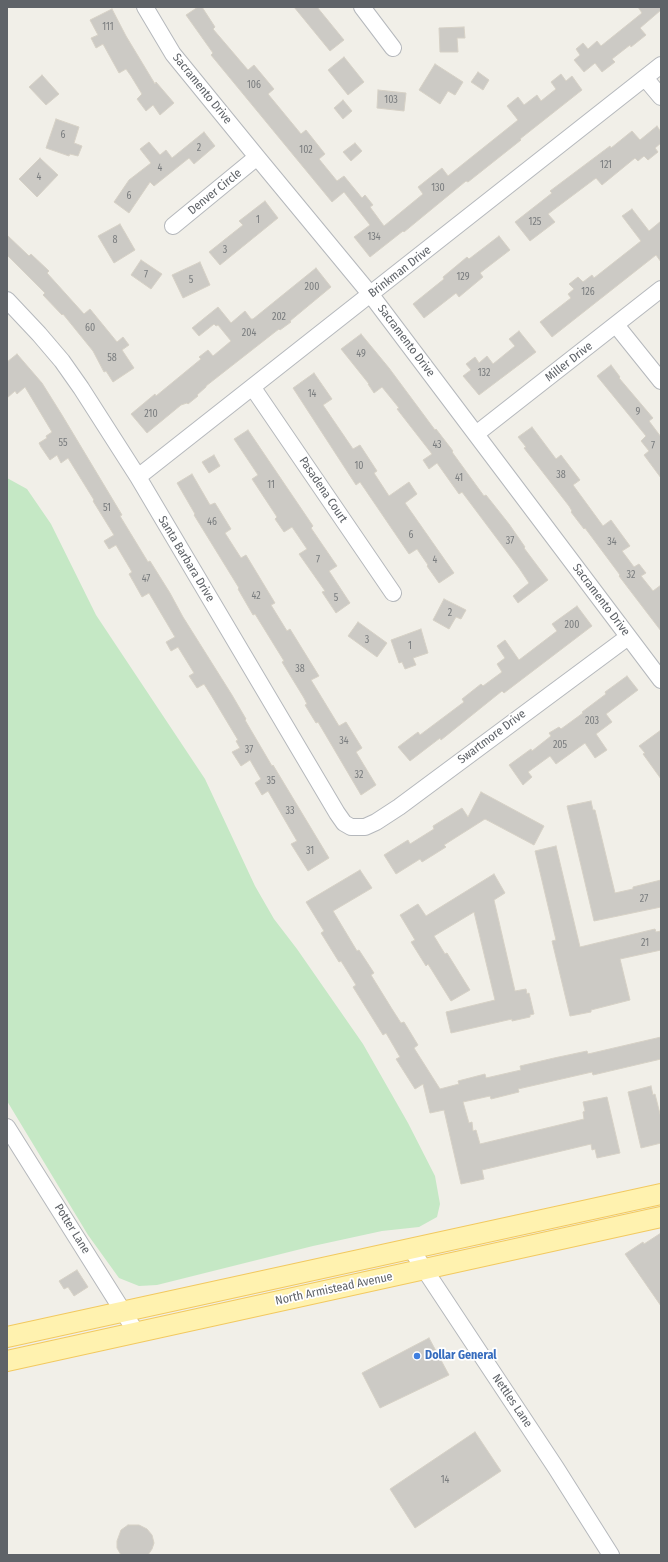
<!DOCTYPE html>
<style>
body{margin:0}
#map{position:relative;width:668px;height:1562px;overflow:hidden;background:#f1efe8;font-family:"Fira Sans Condensed",sans-serif}
canvas{display:block}
.frame{position:absolute;inset:0;border:8px solid #5f6368;pointer-events:none}
</style>
<div id="map">
<canvas width="668" height="1562"></canvas>
<div class="frame"></div>
</div>
<script>
const ctx = document.querySelector('canvas').getContext('2d');
ctx.lineJoin = 'round';
function paint(path, color) { ctx.fillStyle = color; ctx.fill(path, 'evenodd'); }
const toPath = rows => new Path2D(rows.map(r => 'M' + r).join(''));
function strokePath(path, color, width, dash) { ctx.strokeStyle = color; ctx.lineWidth = width; ctx.lineCap = dash ? 'butt' : 'round'; ctx.setLineDash(dash || []); ctx.stroke(path); }
function write(font, color, halo, rows, align = 'center') {
  ctx.font = font + ' "Fira Sans Condensed",sans-serif'; ctx.lineWidth = 3.5; ctx.setLineDash([]); ctx.textBaseline = 'middle'; ctx.strokeStyle = halo; ctx.fillStyle = color; for (const [text, x, y, turn = 0] of rows) {
    ctx.save(); ctx.translate(x, y); ctx.rotate((+turn || 0) * Math.PI / 180); ctx.textAlign = isNaN(turn) ? turn : align; if (halo) ctx.strokeText(text, 0, 0); ctx.fillText(text, 0, 0); ctx.restore();
  }
}
const green = toPath([
 [7,478,27,489,51,524,96,615,205,779,255,886,274,919,297,949,363,1044,408,1123,435,1176,440,1204,437,1217,419,1227,382,1231,313,1246,157,1285,139,1286,119,1278,88,1235,7,1101]
]);
const building = toPath([
 [198,7,202,7,215,27,213,29,248,70,254,65,274,89,268,94,301,134,306,130,325,154,319,159,337,181,344,176,362,198,365,195,373,205,370,207,384,226,423,194,418,187,442,168,448,176,518,120,507,106,518,97,524,105,537,95,541,101,556,89,551,82,561,74,566,81,572,76,582,90,520,139,521,140,468,182,466,181,404,232,403,231,370,257,354,237,370,225,344,192,332,202,211,55,213,53,186,15,198,7],
 [294,7,317,7,344,40,330,51,294,7],
 [638,7,661,7,661,10,640,28,646,35,631,47,630,45,612,59,615,62,602,72,595,63,584,72,574,60,580,55,576,49,583,43,588,49,597,41,601,46,642,13,638,7],
 [112,9,126,36,155,84,156,82,174,103,160,115,153,105,146,111,137,99,142,94,131,76,126,69,119,73,103,44,96,48,91,38,98,35,90,20,112,9],
 [464,27,465,38,457,38,458,52,440,52,439,28,464,27],
 [344,57,364,82,348,95,328,70,344,57],
 [435,64,463,82,455,95,448,91,440,104,419,90,435,64],
 [478,72,489,80,483,90,471,82,478,72],
 [42,75,59,94,46,105,29,87,42,75],
 [378,90,406,93,404,111,377,108,378,90],
 [343,100,352,111,343,119,334,108,343,100],
 [56,119,79,127,74,143,82,146,78,156,70,154,69,156,46,148,56,119],
 [657,126,661,132,661,143,655,148,658,152,648,160,644,156,638,161,635,158,602,185,596,178,548,214,555,222,530,241,515,222,552,193,550,191,610,146,611,148,632,131,640,140,657,126],
 [204,132,215,146,194,164,189,158,154,186,150,182,129,213,114,202,129,180,151,163,140,149,149,142,160,155,166,150,172,158,204,132],
 [355,143,362,151,351,161,343,152,355,143],
 [40,158,58,175,37,197,19,179,40,158],
 [265,201,278,218,220,265,209,252,243,225,239,221,265,201],
 [632,209,649,231,661,221,661,262,656,255,552,337,540,322,571,298,568,294,574,289,569,284,578,277,583,282,592,275,594,278,641,241,622,216,632,209],
 [120,224,135,250,114,263,98,236,120,224],
 [7,235,29,256,31,254,49,271,47,273,84,314,90,309,117,342,123,337,129,345,122,350,134,368,113,382,106,371,104,372,93,351,63,314,62,315,43,295,45,293,7,255,7,235],
 [499,236,510,250,480,273,483,277,459,297,456,293,424,318,413,304,444,279,443,277,467,257,469,259,499,236],
 [141,260,162,274,151,289,131,275,141,260],
 [200,262,210,285,183,298,172,275,200,262],
 [316,268,331,287,290,321,291,322,280,330,279,329,275,332,206,386,206,387,197,395,198,396,188,404,187,403,181,405,147,433,131,414,155,394,156,396,201,359,199,357,208,350,213,356,231,341,218,325,216,326,214,324,199,336,192,328,218,307,231,323,245,311,251,319,253,319,316,268],
 [519,331,536,352,479,395,463,376,471,370,466,364,475,357,479,363,487,356,493,364,515,346,509,339,519,331],
 [361,334,389,368,435,430,436,429,453,451,452,452,484,496,486,495,509,524,525,547,524,548,548,580,518,603,513,596,529,583,519,568,462,492,459,494,437,463,429,469,423,460,432,454,397,409,399,408,382,387,374,393,368,384,369,384,341,349,361,334],
 [17,354,42,383,62,415,122,515,120,516,148,562,150,561,170,593,183,617,232,695,246,719,245,720,272,766,273,765,329,858,308,871,291,844,297,841,268,791,262,795,255,783,261,779,250,760,241,766,232,752,240,748,236,741,238,740,211,695,204,684,197,688,189,676,194,673,178,647,171,651,166,642,175,637,149,593,142,597,129,574,132,572,116,545,109,549,104,541,114,535,93,501,94,500,68,458,61,463,57,455,50,460,41,447,39,443,47,438,46,436,52,432,25,387,17,394,15,391,7,398,7,362,17,354],
 [611,365,620,377,619,378,653,418,649,421,661,437,661,478,644,455,649,451,641,441,646,436,597,376,611,365],
 [314,373,332,399,323,405,353,449,360,445,377,471,374,473,389,496,409,482,417,494,405,503,454,573,439,583,427,566,428,565,417,549,409,554,360,482,356,485,293,388,314,373],
 [532,427,556,459,561,455,580,480,573,485,603,526,611,520,630,546,622,551,634,567,639,564,646,573,641,576,653,591,661,585,661,631,619,576,620,575,585,528,584,529,571,512,572,511,569,506,524,448,526,447,518,437,532,427],
 [248,430,313,526,311,528,337,566,329,571,350,603,336,613,322,592,325,591,299,554,307,549,292,527,284,532,275,519,277,517,252,479,258,475,234,439,248,430],
 [214,455,220,466,209,473,202,462,214,455],
 [192,474,210,505,215,503,231,529,225,533,241,558,246,555,275,603,271,605,287,631,290,629,319,676,311,680,339,726,346,722,362,748,356,752,376,785,361,795,318,722,316,723,305,705,307,704,304,698,282,662,284,661,255,614,253,615,238,589,239,588,194,515,195,514,177,483,192,474],
 [444,599,466,610,461,619,456,617,449,629,433,620,444,599],
 [577,606,592,626,504,693,502,691,441,740,440,738,410,761,398,747,418,732,420,735,464,702,462,699,481,684,483,686,502,672,497,664,505,658,497,646,505,640,519,660,557,631,552,624,577,606],
 [358,622,387,643,377,657,348,636,358,622],
 [421,629,428,653,413,658,416,665,405,669,402,662,399,663,391,640,421,629],
 [627,676,638,690,606,714,612,722,596,734,607,750,595,758,585,743,556,764,550,756,528,772,532,777,523,785,509,765,531,749,532,751,551,736,549,733,559,727,561,729,583,713,582,712,606,694,605,692,627,676],
 [661,730,661,779,643,754,645,753,639,746,661,730],
 [481,792,544,826,534,845,485,819,444,845,446,847,422,862,420,859,396,874,384,855,408,840,410,844,434,829,433,826,462,808,468,817,481,792],
 [591,801,593,810,595,810,615,893,633,889,633,887,661,880,661,907,594,921,567,806,591,801],
 [556,846,580,947,655,929,656,932,661,931,661,950,620,959,630,1000,591,1010,591,1012,570,1016,552,941,556,940,535,851,556,846],
 [360,870,372,888,333,911,357,951,359,950,374,973,371,975,392,1009,401,1023,404,1022,418,1045,414,1048,440,1089,459,1084,458,1081,485,1074,486,1078,521,1070,520,1066,554,1058,587,1051,588,1054,661,1037,661,1059,593,1075,592,1072,518,1089,519,1092,491,1099,490,1096,463,1102,469,1123,472,1122,473,1131,476,1130,480,1144,584,1119,583,1112,585,1111,583,1102,607,1097,620,1153,597,1158,595,1149,592,1150,591,1144,482,1170,484,1179,461,1184,444,1110,430,1113,423,1084,415,1089,396,1059,400,1057,386,1033,383,1035,353,987,356,985,341,961,339,962,321,933,324,931,306,902,360,870],
 [494,874,505,893,494,900,515,991,526,989,527,994,529,993,534,1014,530,1015,530,1017,512,1021,512,1019,451,1033,446,1012,495,1000,474,912,434,936,445,954,447,953,470,990,451,1001,428,964,426,966,411,942,415,940,400,915,418,904,426,916,494,874],
 [651,1086,653,1095,655,1094,661,1118,661,1143,641,1148,628,1092,651,1086],
 [661,1233,661,1306,625,1254,643,1242,644,1244,661,1233],
 [77,1270,88,1287,74,1296,68,1287,64,1289,59,1281,77,1270],
 [429,1338,449,1375,380,1408,362,1373,429,1338],
 [475,1432,501,1471,415,1528,390,1489,475,1432],
 [128,1525,139,1525,147,1529,152,1535,154,1543,152,1549,148,1555,121,1555,117,1548,117,1541,121,1530,128,1525]
]);
const minor = toPath([
 [145,7,173,54,257,157,371,295,661,680],
 [362,7,393,48],
 [645,78,661,97],
 [173,226,257,157],
 [7,300,39,334,62,361,81,388,138,477,337,813,344,823,351,827,365,827,376,822,399,807,628,637],
 [616,325,661,381],
 [253,388,393,593],
 [476,434,661,289],
 [138,477,661,65],
 [7,1127,136,1332],
 [411,1249,556,1468,611,1555]
]);
const major = toPath([
 [7,1337,661,1194],
 [7,1361,661,1217]
]);
const markers = [
 [417,1356,4,"#3f7fe0"]
];
const numberNames = [
 ["111",108,27],
 ["106",254,85],
 ["103",391,100],
 ["6",63,135],
 ["2",199,148],
 ["102",306,150],
 ["121",606,165],
 ["4",160,168],
 ["4",39,177],
 ["130",438,188],
 ["6",129,196],
 ["1",258,220],
 ["125",535,222],
 ["134",374,237],
 ["8",115,240],
 ["3",225,250],
 ["7",146,275],
 ["129",463,277],
 ["5",191,280],
 ["200",312,287],
 ["126",588,292],
 ["202",279,317],
 ["60",90,328],
 ["204",249,333],
 ["49",361,354],
 ["58",112,358],
 ["132",484,373],
 ["14",312,394],
 ["9",638,412],
 ["210",151,414],
 ["55",63,443],
 ["43",437,445],
 ["7",653,446],
 ["10",359,466],
 ["38",561,475],
 ["41",459,478],
 ["11",271,485],
 ["51",107,508],
 ["46",212,522],
 ["6",411,535],
 ["37",510,541],
 ["34",612,542],
 ["7",318,560],
 ["4",435,560],
 ["32",631,575],
 ["47",146,579],
 ["42",256,596],
 ["5",336,598],
 ["2",450,613],
 ["200",572,625],
 ["3",367,640],
 ["1",410,646],
 ["38",300,669],
 ["203",592,721],
 ["34",344,741],
 ["205",560,745],
 ["37",249,750],
 ["32",359,775],
 ["35",271,781],
 ["33",290,811],
 ["31",310,851],
 ["27",644,899],
 ["21",645,943],
 ["14",445,1480]
];
const streetNames = [
 ["Sacramento Drive",202,89,51],
 ["Denver Circle",215,192,-39],
 ["Brinkman Drive",400,272,-38],
 ["Sacramento Drive",406,341,53],
 ["Miller Drive",569,362,-38],
 ["Pasadena Court",323,490,56],
 ["Santa Barbara Drive",186,559,59],
 ["Sacramento Drive",601,600,53],
 ["Swartmore Drive",492,737,-37],
 ["Potter Lane",72,1229,58],
 ["North Armistead Avenue",334,1289,-12],
 ["Nettles Lane",512,1401,56]
];
const shopNames = [
 ["Dollar General",425,1356]
];
paint(green, '#c5e8c5');
paint(building, '#cccac5');
strokePath(building, '#d6d1c6', 1);
strokePath(minor, '#b5b8bc', 18);
strokePath(major, '#f2c960', 22);
strokePath(minor, '#fff', 16);
strokePath(major, '#fff2af', 20);
for (const [x, y, r, color] of markers) { const dot = new Path2D(); dot.arc(x, y, r, 0, 2 * Math.PI); ctx.fillStyle = color; ctx.fill(dot); strokePath(dot, '#fff', 1.5); }
write('10px', '#7a7d7f', null, numberNames);
write('12px', '#5f6368', '#fff', streetNames);
write('bold 12px', '#366cbe', '#fff', shopNames, 'left');
</script>
